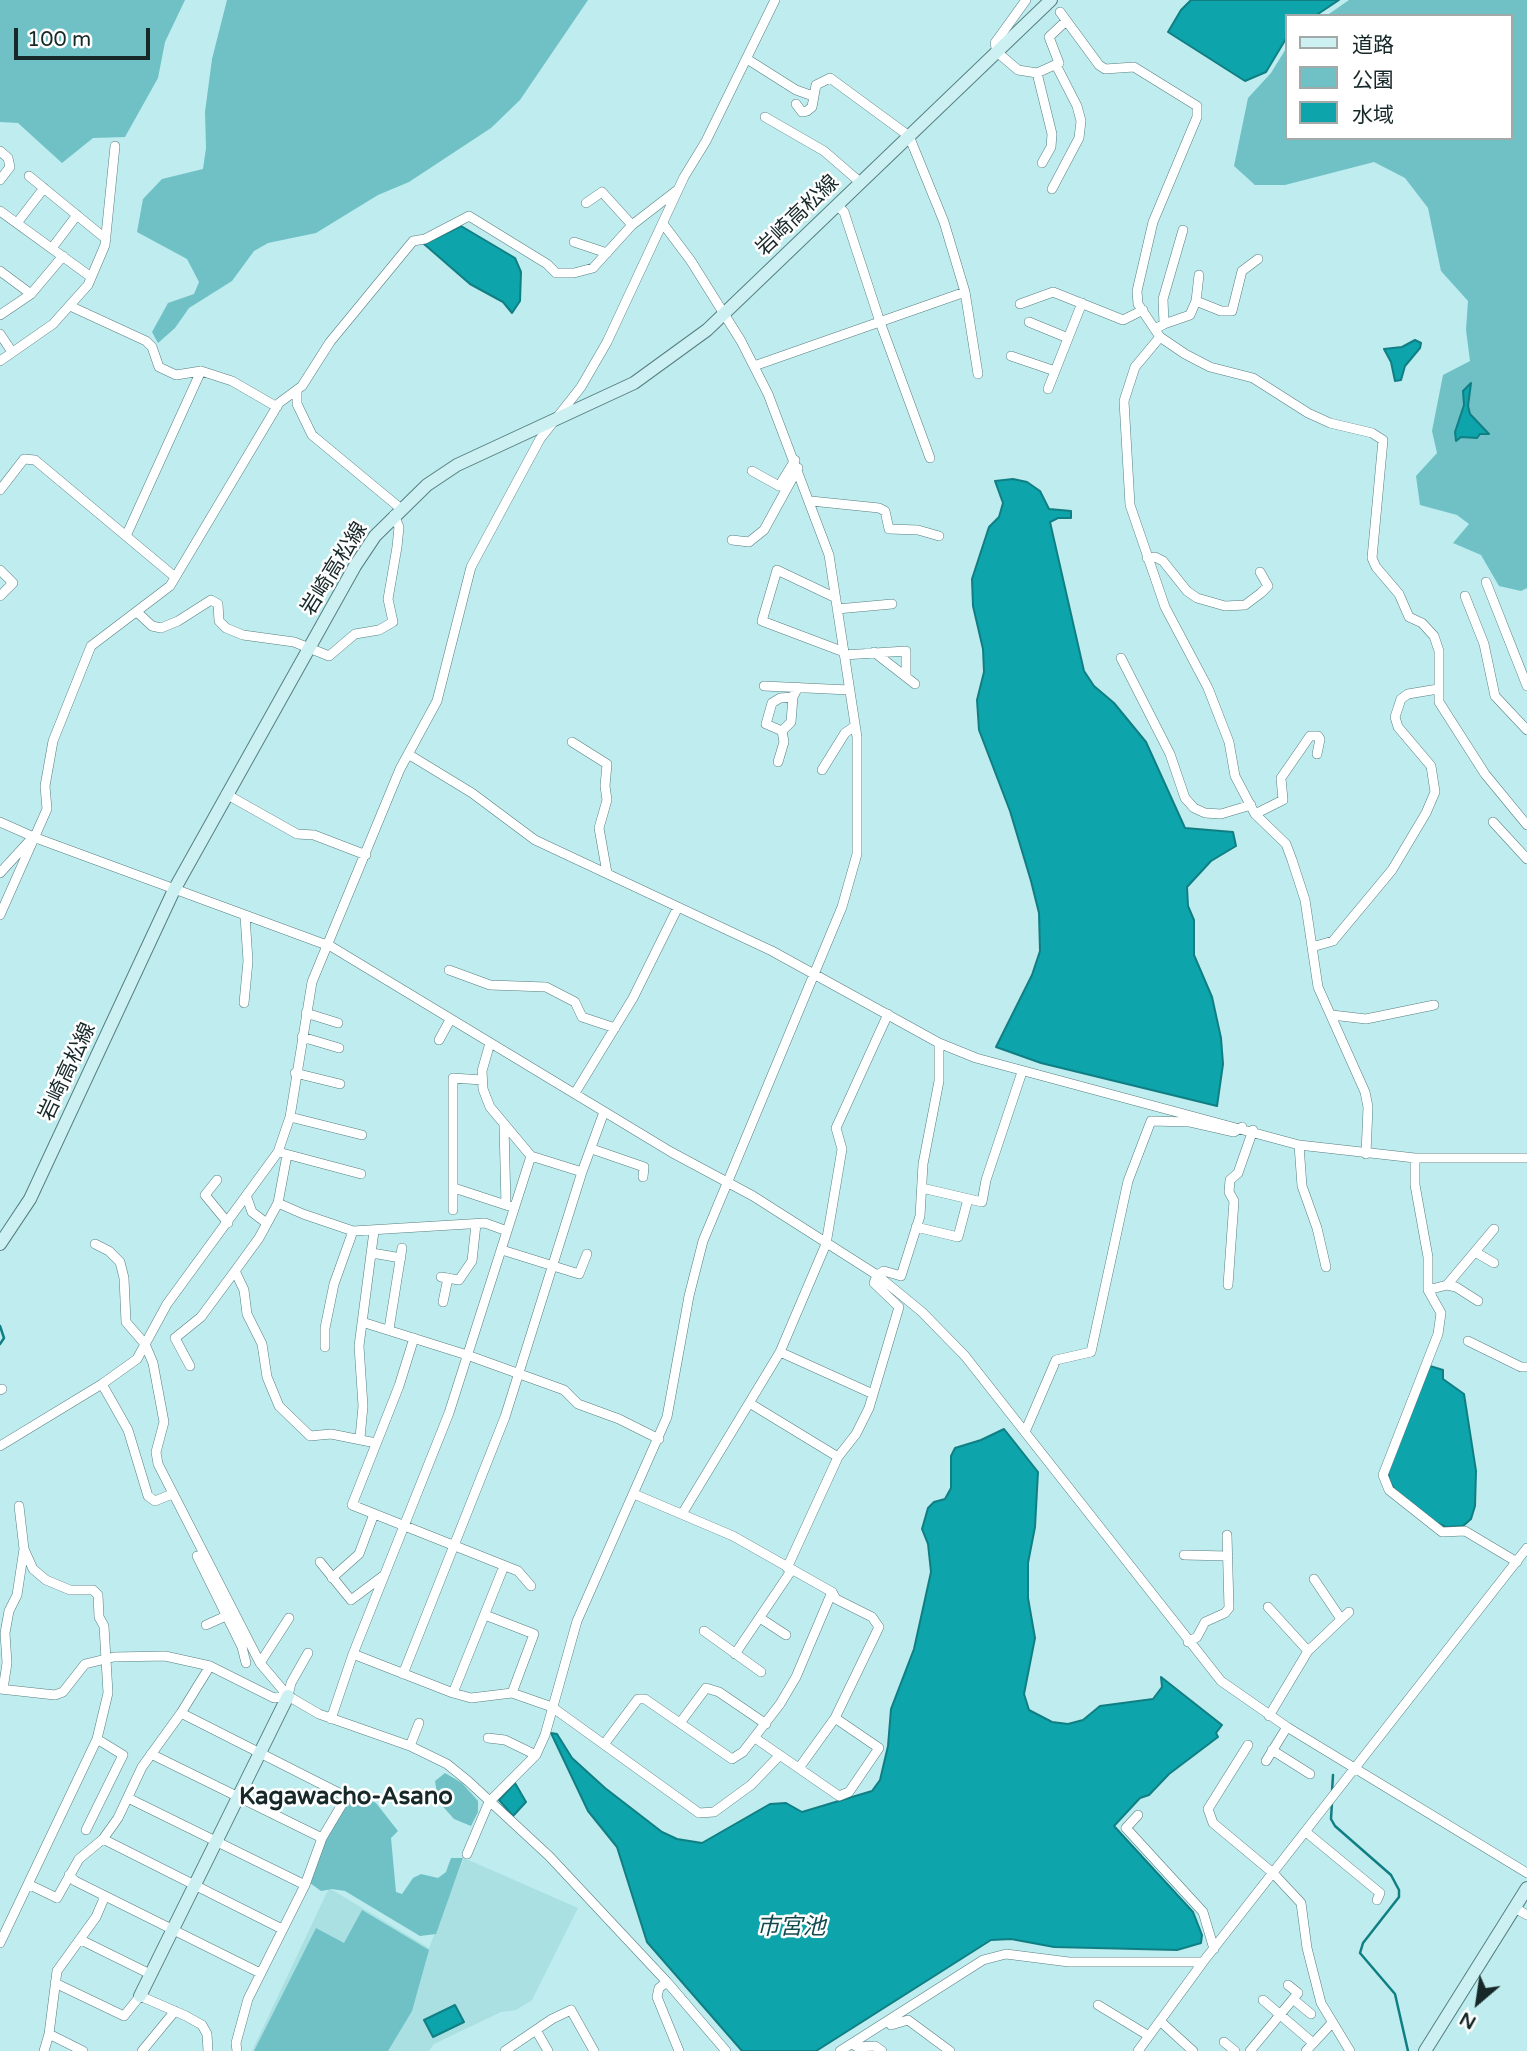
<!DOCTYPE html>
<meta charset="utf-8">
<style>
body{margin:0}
#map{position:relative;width:1527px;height:2051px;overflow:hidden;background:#bfecee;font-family:"Varela Round","Noto Sans JP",sans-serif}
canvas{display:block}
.legend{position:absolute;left:1285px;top:14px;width:228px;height:126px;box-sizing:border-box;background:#fff;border:2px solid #a2a9a9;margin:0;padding:9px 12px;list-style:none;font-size:21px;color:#172829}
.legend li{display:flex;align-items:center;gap:14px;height:35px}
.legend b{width:35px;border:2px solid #a2a9a9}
.north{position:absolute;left:1443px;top:1967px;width:70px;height:70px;-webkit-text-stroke:5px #fff;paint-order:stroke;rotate:209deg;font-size:19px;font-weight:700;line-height:28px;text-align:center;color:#172829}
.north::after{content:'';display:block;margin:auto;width:24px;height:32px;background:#172829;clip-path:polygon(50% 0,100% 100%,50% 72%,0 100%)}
.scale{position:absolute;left:14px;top:28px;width:136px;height:32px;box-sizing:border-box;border:4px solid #172829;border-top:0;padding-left:9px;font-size:21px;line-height:24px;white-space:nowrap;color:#172829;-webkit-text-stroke:5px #fff;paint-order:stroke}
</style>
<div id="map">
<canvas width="1527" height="2051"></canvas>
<ul class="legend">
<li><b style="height:9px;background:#cdf1f3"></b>道路</li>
<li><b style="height:19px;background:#6fc1c6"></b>公園</li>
<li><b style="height:19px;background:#0da4ab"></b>水域</li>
</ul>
<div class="north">N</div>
<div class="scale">100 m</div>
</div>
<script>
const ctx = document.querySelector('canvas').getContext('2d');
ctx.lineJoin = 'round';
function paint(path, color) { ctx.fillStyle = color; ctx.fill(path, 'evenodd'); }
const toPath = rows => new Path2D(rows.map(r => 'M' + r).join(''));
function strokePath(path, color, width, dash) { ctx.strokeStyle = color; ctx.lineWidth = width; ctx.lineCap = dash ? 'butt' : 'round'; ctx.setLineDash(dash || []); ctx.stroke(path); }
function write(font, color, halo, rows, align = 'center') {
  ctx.font = font + ' "Varela Round","Noto Sans JP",sans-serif'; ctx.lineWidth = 5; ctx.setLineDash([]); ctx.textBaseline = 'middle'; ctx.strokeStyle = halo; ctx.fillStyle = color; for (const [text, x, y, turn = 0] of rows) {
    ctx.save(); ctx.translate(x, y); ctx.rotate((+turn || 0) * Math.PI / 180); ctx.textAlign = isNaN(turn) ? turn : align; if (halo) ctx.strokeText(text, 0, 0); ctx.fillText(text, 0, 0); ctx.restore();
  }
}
const built = toPath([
 [464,1858,578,1908,532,2000,516,2010,501,2012,434,2044,429,2051,252,2051,329,1888,429,1948]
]);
const green = toPath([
 [0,0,185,0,165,42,158,78,125,137,93,138,62,163,18,123,0,122],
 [227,0,588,0,520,100,491,128,409,182,378,195,316,233,268,243,254,251,232,281,189,308,175,328,158,343,152,332,168,303,194,294,199,282,187,259,137,232,143,199,162,179,203,169,206,148,205,112,212,59],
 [1349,0,1527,0,1527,588,1521,591,1499,586,1481,555,1453,543,1469,524,1457,515,1420,505,1416,476,1437,453,1432,431,1443,375,1470,361,1466,330,1468,301,1441,271,1428,208,1405,178,1374,162,1285,185,1255,185,1234,166,1248,98,1271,73,1287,47,1287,138,1511,138,1511,16,1326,16],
 [445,1773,462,1783,478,1801,478,1812,471,1826,454,1819,438,1801,435,1781],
 [360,1795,376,1803,398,1831,391,1838,396,1892,402,1894,413,1878,421,1874,438,1878,446,1872,451,1858,463,1858,436,1934,420,1936,345,1891,332,1889,321,1891,310,1883,325,1840,350,1801],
 [362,1910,429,1950,412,2011,388,2051,254,2051,316,1928,344,1943]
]);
const water = toPath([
 [1191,0,1339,0,1315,16,1287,16,1287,37,1266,72,1245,81,1168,32,1181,10,1191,0],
 [461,226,515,258,521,272,520,301,512,313,503,302,470,284,424,244,461,226],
 [1415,340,1421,343,1420,348,1405,366,1401,380,1395,381,1391,362,1384,349,1402,347,1415,340],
 [1471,383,1468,406,1470,414,1489,434,1480,434,1477,438,1461,437,1456,441,1455,432,1464,405,1463,391,1471,383],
 [1013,479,1027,482,1040,491,1049,509,1071,511,1071,518,1058,518,1050,522,1084,671,1094,686,1114,703,1146,742,1185,828,1233,832,1236,846,1211,861,1187,887,1188,906,1194,920,1194,955,1212,997,1221,1038,1223,1064,1217,1106,1041,1063,996,1047,1032,975,1040,951,1039,913,1031,881,1010,811,979,730,977,700,984,672,983,649,973,606,972,579,989,527,999,517,1003,503,995,481,1013,479],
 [1430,1366,1443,1370,1443,1379,1464,1394,1476,1471,1475,1506,1471,1519,1463,1526,1446,1527,1435,1522,1394,1489,1389,1480,1388,1471,1430,1366],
 [1004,1429,1038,1472,1035,1527,1028,1563,1028,1598,1035,1638,1024,1694,1029,1710,1052,1722,1068,1724,1083,1720,1100,1706,1153,1699,1162,1687,1161,1677,1222,1725,1216,1733,1218,1737,1169,1774,1149,1795,1140,1798,1114,1826,1193,1912,1202,1935,1201,1943,1177,1950,1054,1947,1011,1939,991,1940,816,2051,742,2051,647,1942,617,1847,588,1811,551,1733,557,1734,572,1758,605,1788,662,1832,677,1839,702,1843,770,1804,786,1803,802,1812,872,1791,880,1780,888,1746,891,1709,914,1649,931,1572,928,1544,922,1529,928,1508,934,1502,945,1499,951,1488,951,1456,955,1448,981,1440,1004,1429],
 [515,1783,526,1802,513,1816,499,1800,515,1783],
 [455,2005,464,2022,433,2037,424,2020,455,2005]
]);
const stream = toPath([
 [0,1326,4,1338,0,1344],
 [1332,1792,1333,1775],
 [1332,1802,1331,1819,1335,1826,1391,1875,1399,1890,1399,1897,1363,1943,1360,1953,1395,1994,1408,2051]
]);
const street = toPath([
 [1026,0,995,43,997,52,1018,70,1037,73,1059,63,1049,37,1066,21],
 [1060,12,1099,65,1105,69,1134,67,1197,106,1197,117,1153,222,1137,291,1138,304,1160,337,1185,354,1210,367,1253,378,1308,413,1330,423,1372,433,1383,440,1372,558,1376,567,1399,594,1409,617,1422,623,1434,636,1439,651,1439,702,1485,774,1527,825],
 [747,59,796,90,813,96],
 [1037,73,1052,134,1051,147,1042,163],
 [796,104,802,112,807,111,812,107,816,85,830,78,909,136,944,222,965,292,978,374],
 [765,117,824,151,861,183],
 [0,151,8,158,10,167,0,180],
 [29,176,106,239],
 [1052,189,1079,138,1081,121,1077,106,1056,65],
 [586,203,602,192,632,225],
 [837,205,844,212,880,322,930,458],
 [0,211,91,277],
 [17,223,44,188],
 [574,242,607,253],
 [52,248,77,215],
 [0,271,31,294],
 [1196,301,1221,311,1232,311,1242,271,1258,259],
 [1020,304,1053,292,1123,320,1143,310],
 [70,306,146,341,152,347,159,367,176,375,201,371,232,381,277,407],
 [0,315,31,294,63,256],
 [1029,322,1068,338],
 [1164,324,1190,315,1196,301,1199,275],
 [1155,329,1164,324,1163,299,1183,230],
 [0,334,12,352],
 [1160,337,1135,367,1124,401,1130,505,1165,607,1208,688,1229,742,1235,776,1255,814,1286,844,1292,860,1305,900,1318,987,1365,1092,1368,1107,1366,1154],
 [1011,356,1055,371],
 [0,361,53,324,88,285,105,245,115,146],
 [754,366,965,292],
 [1048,389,1082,303],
 [297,390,297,404,312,435,400,508],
 [752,471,779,486,795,460],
 [0,490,24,459,35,460,175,577],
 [811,501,879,508,885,511,889,529,918,530,939,536],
 [126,536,201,371],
 [732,540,749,542,764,530,798,468],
 [1147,558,1155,557,1163,561,1187,591,1197,598,1225,606,1245,605,1261,593,1268,586,1260,572],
 [0,570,13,583,0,596],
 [1486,582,1527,686],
 [1465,596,1484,644,1495,696,1527,730],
 [836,598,777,570,762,621,844,652],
 [837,609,892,604],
 [137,612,152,626,161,628,178,621,211,600,218,604,219,621,226,628,243,635,294,642,329,656,355,634,379,630,393,622,388,599,397,547,399,527,394,515],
 [874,652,915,684],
 [844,655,906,651,906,677],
 [1121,658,1170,754,1185,798,1194,808,1205,813,1221,814,1251,805],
 [764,686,849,690],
 [782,731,766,724,772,703,780,698,793,697],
 [572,742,607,764,605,786,607,800,599,828,607,873],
 [408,754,472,793,535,840,772,951,939,1043,976,1058,1299,1145,1415,1158,1527,1158],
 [778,762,784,742,782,731,791,722,793,697,798,687],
 [822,770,845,733,855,726],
 [226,794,297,834,314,835,366,855],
 [1255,814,1283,800,1281,778,1310,736,1318,736,1320,739,1317,754],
 [0,822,36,838,332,947,671,1152,753,1196,877,1275,922,1312,965,1356,1221,1681,1287,1727,1527,1873],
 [1493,822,1527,859],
 [0,873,33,837],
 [0,915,47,809,45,786,53,741,91,646,170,586,279,403,302,386,330,342,413,241,425,239,469,216,547,264,556,273,574,273,593,268,632,225,676,191],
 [1312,947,1333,941,1392,870,1426,813,1435,792,1431,766,1398,727,1395,717,1401,699,1408,694,1438,689],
 [449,970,490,985,546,987,575,1002,582,1017,615,1028],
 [244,1003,248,961,245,916],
 [306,1013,338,1023],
 [1332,1015,1366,1019,1434,1005],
 [302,1037,339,1048],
 [439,1040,450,1020],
 [295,1073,340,1084],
 [575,1093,633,998,678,907],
 [290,1117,362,1135],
 [504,1126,506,1205],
 [1299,1145,1302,1186,1317,1228,1326,1267],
 [592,1149,644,1167,643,1177],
 [282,1153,361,1174],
 [287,1155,278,1203,303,1214,353,1231,485,1223,507,1231],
 [531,1156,582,1172],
 [1415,1158,1415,1185,1428,1257,1428,1290,1441,1313,1438,1334,1383,1475,1389,1490,1442,1532,1465,1531,1517,1562],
 [217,1180,205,1195,228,1223],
 [454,1188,512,1207],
 [922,1188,982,1202,986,1180,1022,1072],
 [247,1198,252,1212,265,1222],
 [453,1210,453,1078,482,1080],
 [916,1227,958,1237,968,1199],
 [95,1244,109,1251,120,1262,124,1278,126,1322,145,1344,153,1363,164,1422,156,1452,158,1464,260,1663,288,1696,319,1714,410,1746,447,1764,468,1781,549,1856,667,1982,726,2051],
 [502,1250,579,1274,587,1254],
 [1475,1252,1494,1263],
 [372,1253,401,1258],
 [235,1271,244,1290,247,1314,262,1344,267,1377,279,1406,310,1436,331,1434,376,1443],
 [441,1277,459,1280,472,1261,476,1224],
 [1228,1285,1234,1201,1229,1192,1230,1180,1238,1173,1253,1130],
 [1447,1285,1456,1287,1478,1301],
 [1428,1290,1447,1285,1494,1229],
 [443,1302,448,1278],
 [362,1322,467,1355,564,1390,578,1404,619,1419,659,1439],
 [389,1329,402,1248],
 [414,1338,399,1386,352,1505,518,1571,531,1586],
 [1468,1341,1521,1367,1527,1367],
 [325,1347,325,1328,334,1284,353,1231],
 [780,1352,873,1394],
 [190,1366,175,1338,201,1317,235,1271,259,1238,278,1203],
 [102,1384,128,1430,148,1496,155,1501,172,1494],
 [0,1390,2,1389],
 [751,1404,838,1457],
 [1025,1432,1056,1360,1091,1352,1128,1181,1151,1121,1190,1122,1234,1132,1242,1127],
 [360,1438,363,1406,359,1346,374,1231],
 [0,1446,102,1384,137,1359,167,1304,278,1152,290,1117,312,982,400,769,437,701,471,567,540,439,581,387,607,342,684,177,706,141,775,0],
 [682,1514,780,1352,826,1244,842,1149,836,1128,888,1014],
 [1184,1555,1228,1556],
 [197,1556,242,1647,246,1663],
 [320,1562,351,1600,383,1576],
 [787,1568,838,1457,856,1434,869,1408,899,1307,874,1283,877,1275,884,1271,901,1276,920,1216,923,1164,939,1081,939,1043],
 [332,1578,359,1554,374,1514],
 [1314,1579,1341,1619],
 [1268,1607,1308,1651],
 [485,1615,534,1634,512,1693],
 [760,1618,786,1635],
 [206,1625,226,1616],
 [704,1631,761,1672],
 [1188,1642,1197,1637,1205,1622,1225,1613,1229,1608,1227,1535],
 [353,1654,453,1693,471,1698,512,1693,552,1707,699,1813,714,1812,751,1785,779,1756],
 [735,1654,791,1571],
 [260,1663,289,1618],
 [403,1674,505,1417,582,1172,604,1112],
 [0,1689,55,1695,63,1692,85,1664,114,1657,165,1656,210,1666,274,1698,288,1696,291,1683,308,1653],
 [3,1689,7,1663,5,1633,9,1611,17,1595,24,1549,19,1506],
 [453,1693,504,1566],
 [181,1713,343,1795,344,1801,322,1838,305,1885,248,1999,236,2043,237,2051],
 [1269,1716,1308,1651,1349,1612],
 [331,1719,353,1654,449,1413,531,1156,490,1107,483,1089,482,1071,490,1043],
 [680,1723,706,1688,719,1692,766,1724],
 [488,1738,505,1740,536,1755],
 [755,1738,839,1796,849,1792,879,1748,835,1718],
 [605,1743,638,1699,645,1699,732,1759,743,1752,780,1704,796,1677,832,1592,733,1536,634,1494],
 [1248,1745,1208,1809,1213,1823,1273,1873,1301,1903,1307,1948,1321,2003,1350,2051],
 [410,1746,419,1723],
 [1272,1750,1310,1774],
 [151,1754,322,1838],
 [1266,1761,1287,1727],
 [799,1768,835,1718,879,1627,872,1617,836,1599,832,1592],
 [128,1798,305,1885],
 [1138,1815,1126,1828,1203,1912,1214,1949],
 [86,1830,123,1755,97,1739],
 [1306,1832,1380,1893,1377,1900],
 [103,1839,282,1929],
 [467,1854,489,1802,536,1755,545,1735,577,1621,667,1417,689,1296,703,1241,842,907,857,854,857,737,829,555,768,394,741,341,691,261,664,225],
 [69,1875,75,1881,260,1973],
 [30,1885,57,1898,79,1859,103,1839,118,1818,142,1767,181,1713,210,1666],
 [1515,1908,1527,1915],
 [81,1940,150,1974],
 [0,1943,97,1739,108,1693,104,1626,99,1617,98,1595,93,1590,70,1590,46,1580,33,1569,24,1549],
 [667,1982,659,1988,657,1997,679,2051],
 [55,1983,124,2016,140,1996,186,2016,202,2025,207,2034,208,2051],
 [1293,1999,1311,2014],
 [1263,2000,1313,2043],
 [1098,2005,1149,2036],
 [1160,2021,1193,2051],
 [891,2025,908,2020,950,2051],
 [536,2030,548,2051],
 [49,2034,83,2051],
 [1224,2042,1235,2051],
 [852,2044,857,2047,875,2046,882,2051],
 [44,2051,49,2034,57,1971,96,1917,105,1896],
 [142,2051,175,2011],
 [505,2051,552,2019,571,2010,594,2051],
 [840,2051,983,1960,1006,1954,1069,1962,1203,1962],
 [1138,2051,1203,1962,1527,1548],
 [1250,2051,1298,1993,1288,1985],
 [1306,2051,1332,2023]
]);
const secondary = toPath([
 [0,1244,30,1199,174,890,355,566,375,536,427,485,457,465,634,383,707,330,1051,0],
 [140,1996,288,1696],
 [1425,2051,1527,1888]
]);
const streetNames = [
 ["岩崎高松線",798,216,-44],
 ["岩崎高松線",335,569,-58],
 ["岩崎高松線",68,1072,-65]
];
const waterNames = [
 ["市宮池",791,1928]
];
const quarterNames = [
 ["Kagawacho-Asano",346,1798]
];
paint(built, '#aae0e2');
paint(green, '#6fc1c6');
paint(water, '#0da4ab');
strokePath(water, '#107f84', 2);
strokePath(stream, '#107f84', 2.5);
strokePath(street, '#567f81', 10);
strokePath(secondary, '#567f81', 14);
strokePath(street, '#fff', 9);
strokePath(secondary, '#cdf1f3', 12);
write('21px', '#172829', '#fff', streetNames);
write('italic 23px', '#124a4d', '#fff', waterNames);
write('bold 24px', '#172829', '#fff', quarterNames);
</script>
